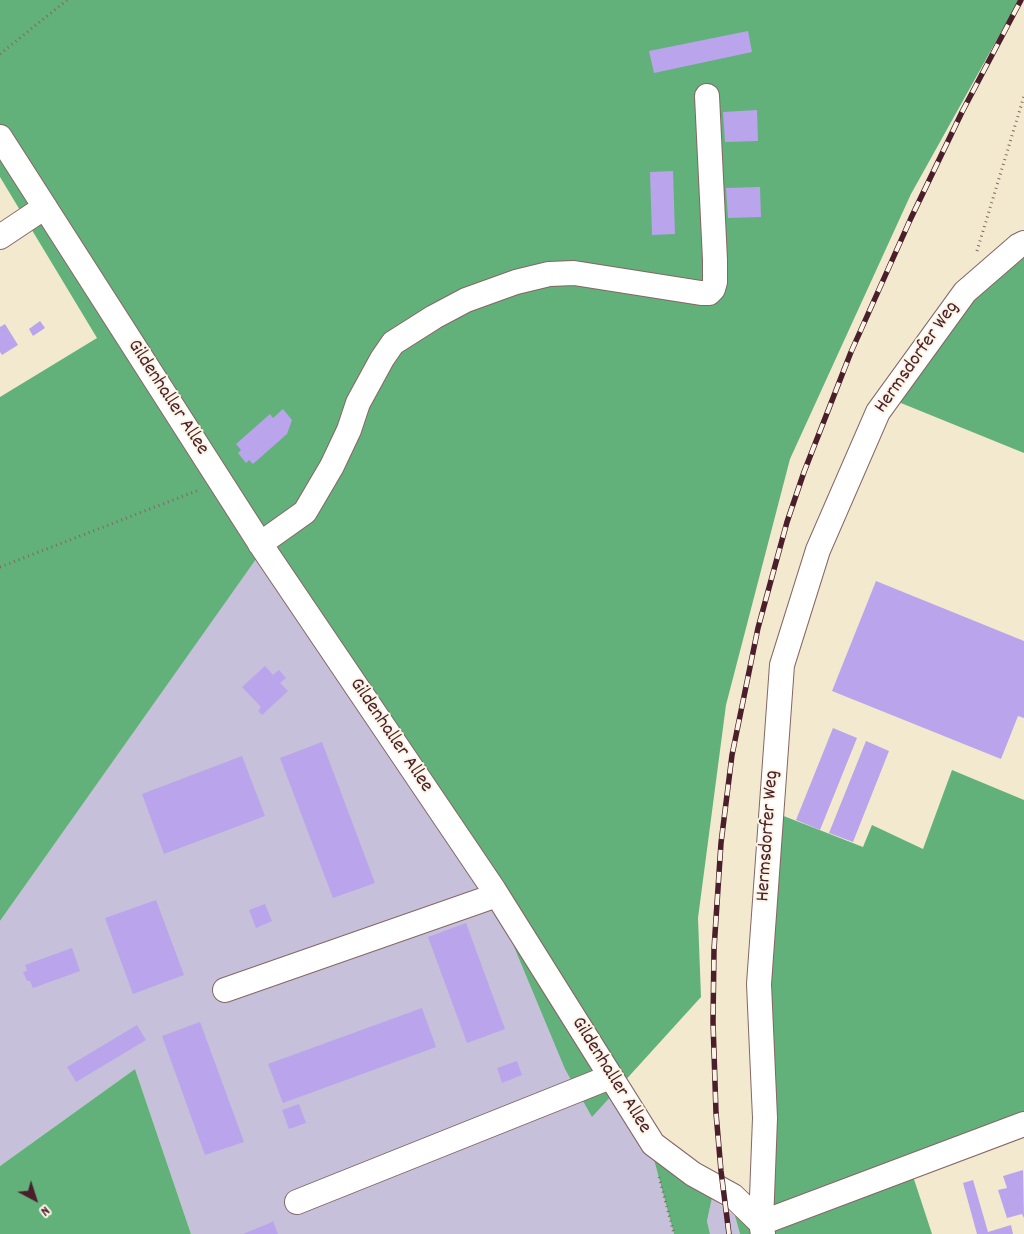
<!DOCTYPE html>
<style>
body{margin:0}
#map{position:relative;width:1024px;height:1234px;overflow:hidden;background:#f3e9cf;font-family:Dekko,sans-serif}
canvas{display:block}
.north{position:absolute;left:10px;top:1174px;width:50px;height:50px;-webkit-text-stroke:4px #fcf5e5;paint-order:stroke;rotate:140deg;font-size:14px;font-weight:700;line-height:20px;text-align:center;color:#4a1f2b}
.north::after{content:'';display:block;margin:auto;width:18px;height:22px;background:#4a1f2b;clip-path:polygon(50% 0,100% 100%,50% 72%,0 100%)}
</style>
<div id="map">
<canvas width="1024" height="1234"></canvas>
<div class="north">N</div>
</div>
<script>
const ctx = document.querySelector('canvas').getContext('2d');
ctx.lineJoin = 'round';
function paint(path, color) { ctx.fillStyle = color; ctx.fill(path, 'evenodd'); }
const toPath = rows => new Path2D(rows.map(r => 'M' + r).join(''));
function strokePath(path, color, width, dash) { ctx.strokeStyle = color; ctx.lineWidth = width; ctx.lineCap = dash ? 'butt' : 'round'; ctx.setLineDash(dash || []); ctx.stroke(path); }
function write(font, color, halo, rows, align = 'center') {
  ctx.font = font + ' Dekko,sans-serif'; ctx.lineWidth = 4; ctx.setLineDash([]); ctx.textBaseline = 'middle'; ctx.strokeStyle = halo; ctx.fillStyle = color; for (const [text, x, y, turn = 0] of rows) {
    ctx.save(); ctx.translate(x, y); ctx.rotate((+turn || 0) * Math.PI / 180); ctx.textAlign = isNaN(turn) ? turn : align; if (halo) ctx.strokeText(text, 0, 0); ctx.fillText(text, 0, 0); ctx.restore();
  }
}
const industrial = toPath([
 [261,551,653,1156,674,1234,191,1234,135,1069,0,1166,0,921],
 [712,1198,735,1216,740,1234,710,1234,707,1221]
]);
const forest = toPath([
 [0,0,1019,0,911,194,790,459,726,705,698,918,701,997,592,1117,565,1069,490,889,261,552,0,921,0,397,97,338,0,177],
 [1024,251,1024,453,891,399,969,297],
 [952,770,1024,800,1024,1120,907,1158,932,1234,740,1234,735,1216,768,1216,765,981,776,813,863,847,872,825,923,849],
 [135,1069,191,1234,0,1234,0,1166],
 [653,1156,712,1198,707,1221,710,1234,674,1234]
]);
const building = toPath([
 [748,31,752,52,654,73,649,51],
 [757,110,758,141,725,142,723,112],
 [673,171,675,234,652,235,650,172],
 [760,187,761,217,728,218,726,188],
 [40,321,45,328,33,336,29,329],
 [5,324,18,345,2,355,0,352,0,327],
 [283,409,292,420,287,434,253,464,249,460,246,463,238,453,241,450,236,444,270,414,273,418],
 [876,581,1024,641,1024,718,1018,716,1001,759,832,691],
 [265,666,273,675,279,670,286,678,280,683,288,691,262,715,258,711,261,707,242,687],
 [833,728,857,738,820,830,796,820],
 [866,741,889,751,853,842,829,833],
 [322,742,375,883,333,898,280,758],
 [242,756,265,816,164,854,142,794],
 [156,900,184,975,133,994,105,918],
 [265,904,272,921,256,928,249,910],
 [466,923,505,1029,467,1043,428,937],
 [72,948,80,971,33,988,30,981,27,981,23,972,27,971,25,965],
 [422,1008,436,1047,283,1103,268,1064],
 [200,1022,244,1142,205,1155,162,1036],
 [137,1025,146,1040,76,1082,67,1067],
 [517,1061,522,1075,502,1083,497,1068],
 [299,1104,306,1123,289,1129,282,1110],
 [1023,1170,1024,1218,1022,1214,1007,1218,998,1190,1007,1188,1003,1176],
 [973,1180,988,1232,1011,1225,1013,1234,977,1234,963,1183],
 [273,1221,278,1234,243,1234,270,1223]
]);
const path = toPath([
 [0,54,67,0],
 [977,251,1024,96],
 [0,567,199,490],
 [659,1177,674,1234]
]);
const minor = toPath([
 [0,137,263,548,494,890,653,1144,693,1174,733,1196,761,1223,763,1234],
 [0,237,45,207],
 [1024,243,1018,246,965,292,878,412,818,550,782,665,759,984,765,1118,761,1223,1024,1124],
 [260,544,305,512,332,466,349,430,358,403,382,359,393,343,434,317,466,300,516,282,549,274,574,273,701,293,709,293,713,289,715,282,715,260,707,96],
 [225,990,497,895],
 [297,1202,610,1077]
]);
const rail = toPath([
 [729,1234,721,1171,716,1113,713,1022,714,949,721,843,732,755,758,628,787,522,804,472,851,352,911,218,962,112,1021,0]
]);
const streetNames = [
 ["Hermsdorfer Weg",918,358,-55],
 ["Gildenhaller Allee",167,398,57],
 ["Gildenhaller Allee",390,736,56],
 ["Hermsdorfer Weg",769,836,-86],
 ["Gildenhaller Allee",610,1076,58]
];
paint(industrial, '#c6c0da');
paint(forest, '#62b17b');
paint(building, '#baa4ec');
strokePath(minor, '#856664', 26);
strokePath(path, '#856664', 3, [1, 4]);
strokePath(minor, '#fff', 24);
strokePath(rail, '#4a1f2b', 5.5);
strokePath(rail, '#fcf5e5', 4, [11]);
write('20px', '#4a1f2b', '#fcf5e5', streetNames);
</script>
